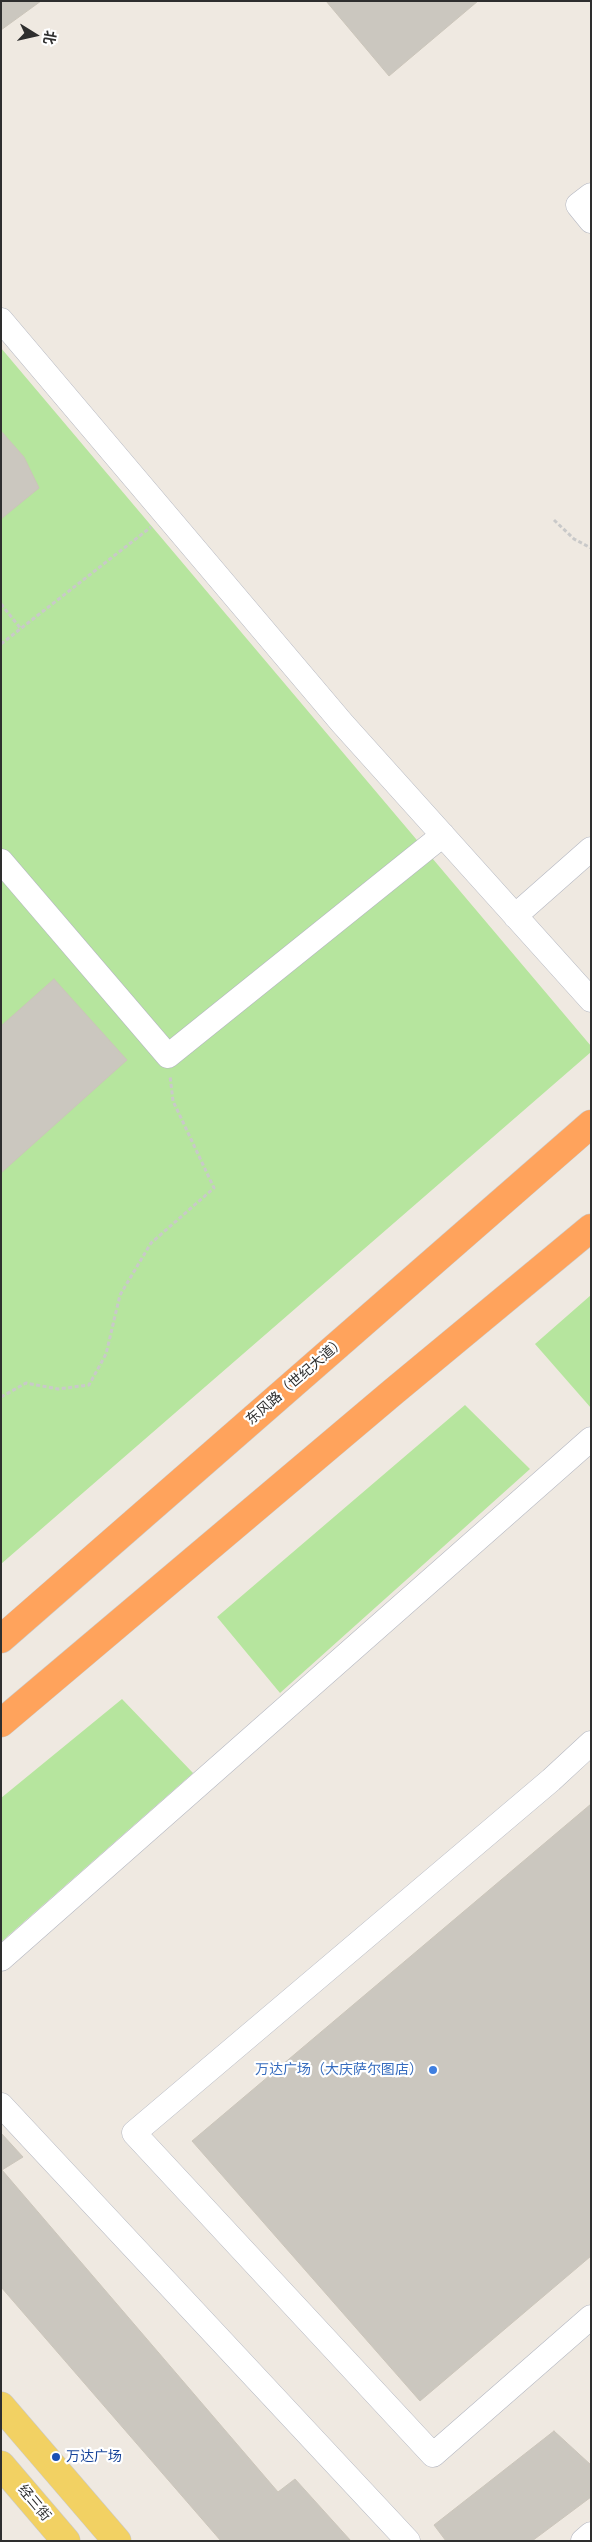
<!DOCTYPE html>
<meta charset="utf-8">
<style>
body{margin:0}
#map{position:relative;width:592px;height:2542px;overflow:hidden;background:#efe9e1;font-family:"PT Sans","Noto Sans SC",sans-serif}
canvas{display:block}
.frame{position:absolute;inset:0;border:2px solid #2e2e2e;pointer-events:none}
.north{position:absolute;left:10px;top:10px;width:50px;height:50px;-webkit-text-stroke:4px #fff;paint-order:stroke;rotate:100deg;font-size:14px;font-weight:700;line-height:20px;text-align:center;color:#2e2e2e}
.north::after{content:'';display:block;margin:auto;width:18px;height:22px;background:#2e2e2e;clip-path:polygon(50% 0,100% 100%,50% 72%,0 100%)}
</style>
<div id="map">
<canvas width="592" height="2542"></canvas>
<div class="frame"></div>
<div class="north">北</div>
</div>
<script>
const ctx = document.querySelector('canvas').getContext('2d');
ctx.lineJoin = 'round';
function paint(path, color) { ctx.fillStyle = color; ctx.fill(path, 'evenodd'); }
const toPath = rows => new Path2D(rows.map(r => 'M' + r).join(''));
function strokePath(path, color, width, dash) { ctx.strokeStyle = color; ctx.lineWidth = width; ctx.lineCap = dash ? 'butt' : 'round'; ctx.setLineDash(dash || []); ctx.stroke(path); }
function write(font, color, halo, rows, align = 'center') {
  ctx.font = font + ' "PT Sans","Noto Sans SC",sans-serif'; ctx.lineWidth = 4.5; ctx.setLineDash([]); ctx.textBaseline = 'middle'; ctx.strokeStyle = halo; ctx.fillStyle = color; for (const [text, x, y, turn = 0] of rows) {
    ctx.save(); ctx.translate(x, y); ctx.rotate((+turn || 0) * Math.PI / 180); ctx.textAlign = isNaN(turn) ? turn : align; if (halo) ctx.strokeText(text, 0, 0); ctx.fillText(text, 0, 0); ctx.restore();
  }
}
const green = toPath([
 [1,348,591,1046,591,1052,1,1564],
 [591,1295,591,1408,535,1344],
 [465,1405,530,1469,280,1693,217,1617],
 [122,1699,193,1773,1,1942,1,1798]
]);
const building = toPath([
 [1,1,41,1,1,30,1,1],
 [326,1,478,1,389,76,326,1],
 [1,431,24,457,39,488,1,519,1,431],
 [54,979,127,1060,1,1173,1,1026,54,979],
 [591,1804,591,2256,420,2401,192,2141,591,1804],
 [1,2133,23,2157,2,2170,278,2492,295,2479,351,2541,221,2541,1,2287,1,2133],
 [554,2431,591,2465,591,2497,532,2541,446,2541,434,2525,554,2431]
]);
const path = toPath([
 [554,520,574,539,591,548],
 [1,604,21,629],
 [1,644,151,527],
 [1,1397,26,1383,58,1389,89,1385,106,1354,120,1295,151,1243,214,1188,173,1101,170,1076]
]);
const minor = toPath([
 [591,195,578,205,591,221],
 [1,320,342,723,591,1000],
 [1,861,168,1056,443,835],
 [515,916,591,849],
 [591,1743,551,1780,134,2133,433,2455,591,2317],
 [1,1959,591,1439],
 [1,2105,408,2541],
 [583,2541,591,2534]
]);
const major = toPath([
 [1,2406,117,2541],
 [1,2465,66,2541]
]);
const highway = toPath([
 [1,1639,591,1124],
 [1,1723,393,1392,591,1228]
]);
const markers = [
 [433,2070,5,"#3f7fe0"],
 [56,2457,5,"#1a4fb4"]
];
const streetNames = [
 ["东风路（世纪大道）",296,1381,-41],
 ["经三街",34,2503,50]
];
const shopNames = [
 ["万达广场（大庆萨尔图店）",423,2070]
];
const transitNames = [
 ["万达广场",66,2457]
];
paint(green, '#b6e59e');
paint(building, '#cbc7bf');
strokePath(building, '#cbc5ba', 1);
strokePath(minor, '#b4b7c1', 25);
strokePath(major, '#c9c9c9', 29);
strokePath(highway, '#c9c9c9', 29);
strokePath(path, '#c9c9c9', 3, [4, 2.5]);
strokePath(minor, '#fff', 24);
strokePath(major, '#f2d163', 28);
strokePath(highway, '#ffa35c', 28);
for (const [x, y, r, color] of markers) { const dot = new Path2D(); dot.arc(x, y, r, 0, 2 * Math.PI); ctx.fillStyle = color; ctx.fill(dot); strokePath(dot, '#fff', 2); }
write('14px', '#2e2e2e', '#fff', streetNames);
write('14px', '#366cbe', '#fff', shopNames, 'right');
write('14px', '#164399', '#fff', transitNames, 'left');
</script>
